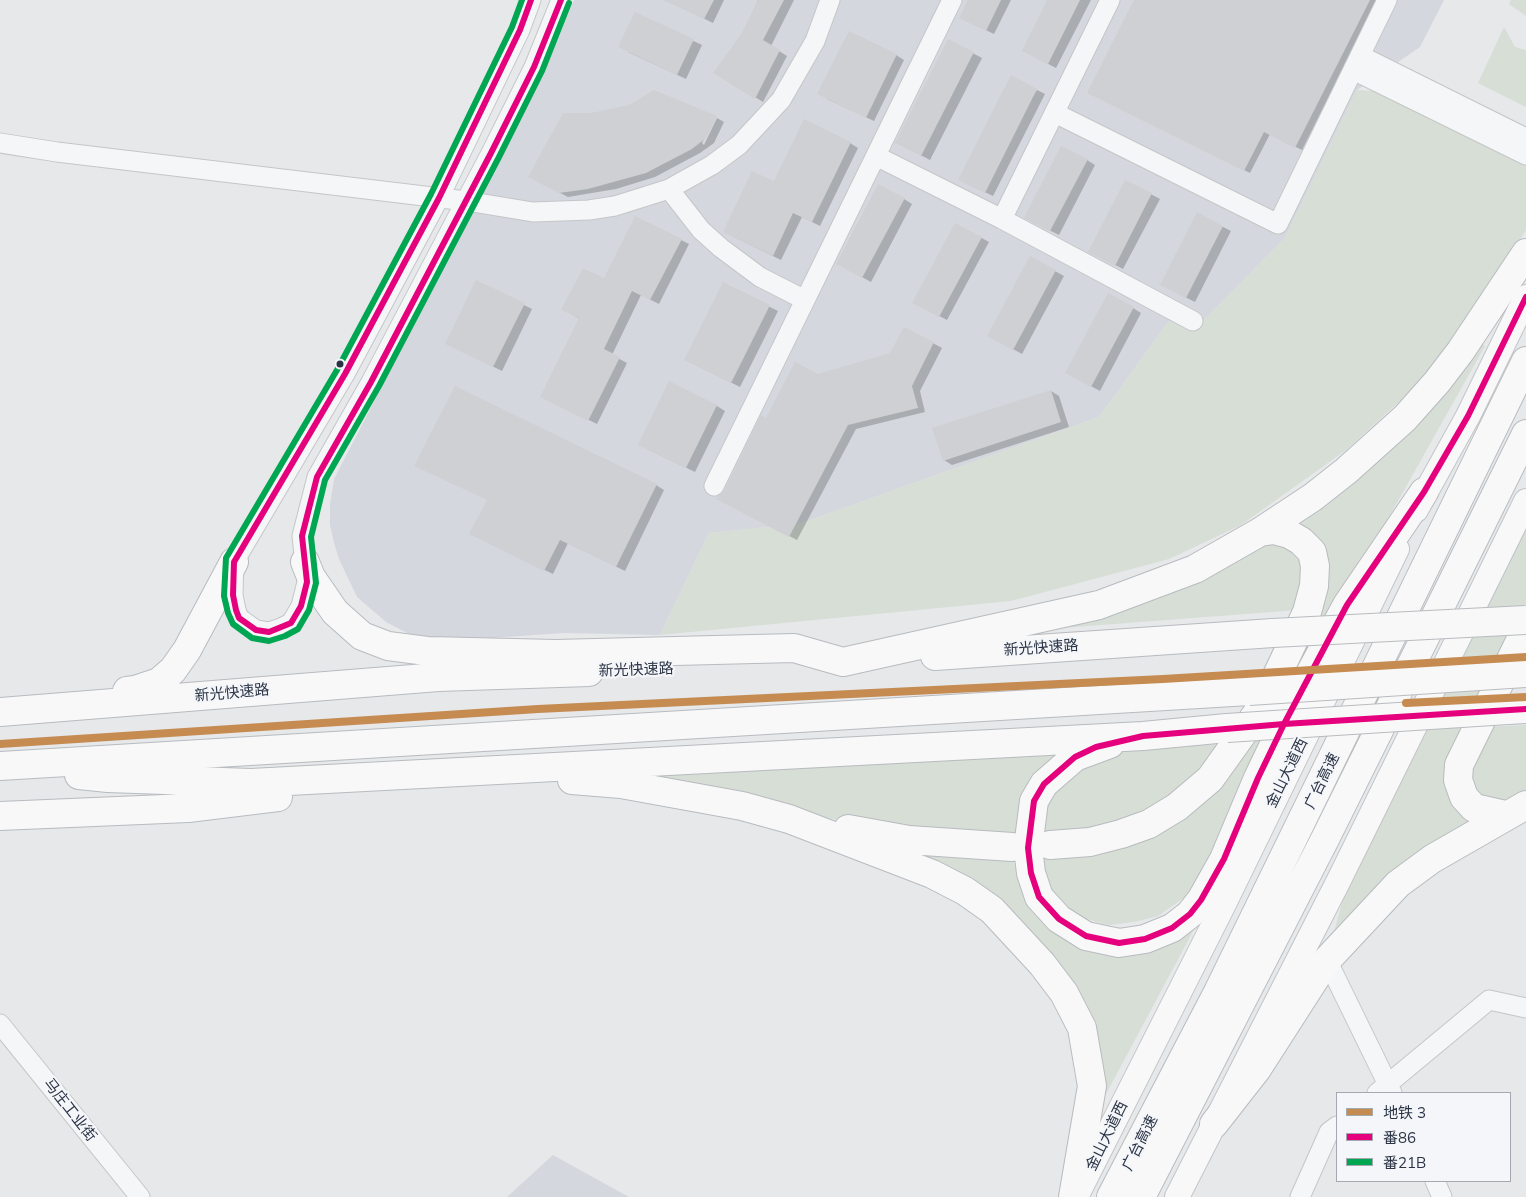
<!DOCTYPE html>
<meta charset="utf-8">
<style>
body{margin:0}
#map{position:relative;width:1526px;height:1197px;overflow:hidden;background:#e6e8ea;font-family:Mulish,"Noto Sans SC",sans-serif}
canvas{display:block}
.legend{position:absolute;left:1336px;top:1092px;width:175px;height:90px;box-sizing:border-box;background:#f4f6f9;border:1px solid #a4a8b1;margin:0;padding:6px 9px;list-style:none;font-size:15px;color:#2b3445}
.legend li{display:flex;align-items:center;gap:10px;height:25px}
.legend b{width:25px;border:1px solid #a4a8b1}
</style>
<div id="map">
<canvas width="1526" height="1197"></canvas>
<ul class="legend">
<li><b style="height:6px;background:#c58b51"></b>地铁 3</li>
<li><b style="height:6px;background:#e5007d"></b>番86</li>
<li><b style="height:6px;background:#00a651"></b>番21B</li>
</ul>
</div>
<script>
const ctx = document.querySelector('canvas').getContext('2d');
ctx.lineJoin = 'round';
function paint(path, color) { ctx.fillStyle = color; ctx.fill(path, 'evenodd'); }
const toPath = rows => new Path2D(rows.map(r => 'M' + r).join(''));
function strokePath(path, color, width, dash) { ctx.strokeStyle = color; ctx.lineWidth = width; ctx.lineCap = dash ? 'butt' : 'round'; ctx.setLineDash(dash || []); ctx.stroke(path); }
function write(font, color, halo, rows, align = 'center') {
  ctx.font = font + ' Mulish,"Noto Sans SC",sans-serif'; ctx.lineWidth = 4.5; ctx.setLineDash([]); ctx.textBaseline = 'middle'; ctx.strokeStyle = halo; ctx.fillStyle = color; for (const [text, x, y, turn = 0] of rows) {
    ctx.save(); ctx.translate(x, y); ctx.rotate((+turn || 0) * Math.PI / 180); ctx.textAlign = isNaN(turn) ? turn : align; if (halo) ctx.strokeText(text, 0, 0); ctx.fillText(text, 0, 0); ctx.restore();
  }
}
const built = toPath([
 [574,0,1444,0,1420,47,1357,90,1285,238,1202,322,1185,329,1169,321,1099,417,799,524,709,533,660,635,564,633,435,642,409,634,386,622,357,597,339,559,334,543,330,525,330,504,334,479,543,75],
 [553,1155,629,1197,507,1197]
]);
const green = toPath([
 [1511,0,1526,0,1526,16,1509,4],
 [1504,27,1515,47,1526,50,1526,107,1478,83],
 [1357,90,1373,91,1526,165,1526,230,1439,365,1346,450,1241,525,1169,559,1011,601,660,635,709,533,799,524,1099,417,1169,321,1185,329,1202,322,1285,238],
 [1476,340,1485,346,1385,524,1333,603,1257,747,1216,849,1199,881,1185,897,1158,916,1134,922,1108,925,1086,919,1069,909,1054,896,1040,875,1035,853,1183,815,1324,592,1288,522],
 [1526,526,1526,615,1449,773,1477,819,1333,936,1347,884],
 [1260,540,1291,542,1307,572,1298,610,1048,629],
 [1526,725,1526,795,1507,803,1475,799,1465,771,1486,727],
 [1219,744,1183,794,1102,833,1034,836,1054,786,1107,752],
 [1068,753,1018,839,927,835,832,819,771,804,658,781,658,774],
 [911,850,1013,861,1020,880,1104,939,1207,905,1106,1094,1100,1092,1091,1023,947,869]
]);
const shadow = toPath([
 [667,0,724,0,713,23],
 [758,0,794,0,771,46,787,56,763,102,715,73,748,25],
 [970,0,1011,0,994,34,969,22],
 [1049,0,1091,0,1056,68,1031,55],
 [1135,0,1377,0,1302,150,1270,134,1250,173,1095,95],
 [636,14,702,45,686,79,628,52],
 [948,40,982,58,930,160,905,147],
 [896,55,904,60,874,121,827,99],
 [1037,90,1045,94,993,196,968,184],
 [630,106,715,117,702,143,704,145,717,118,724,122,714,143,700,153,655,177,616,189,568,197,537,181,591,114],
 [850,143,858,148,820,226,802,217,781,260,732,236,774,183],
 [1087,160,1095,165,1059,235,1033,222],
 [1126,181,1160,199,1123,269,1098,256],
 [904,199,912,204,871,282,845,268],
 [1197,214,1231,231,1195,302,1169,289],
 [956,224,989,242,947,320,922,307],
 [681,240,689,244,659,304,641,295,612,355,627,363,597,424,550,401,580,319,571,314,605,280],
 [1031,258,1064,276,1022,354,989,336],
 [724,284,778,311,740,387,694,364],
 [524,305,532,309,502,371,455,348],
 [1133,308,1141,313,1100,391,1074,377],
 [905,328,942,348,920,391,925,412,856,429,797,540,726,503,725,492,767,420,818,375,891,354],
 [1051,391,1059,396,1069,427,952,465,944,460],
 [717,406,725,411,695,472,647,449],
 [656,485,664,490,625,571,568,543,553,574,479,538]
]);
const building = toPath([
 [663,0,714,0,704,19],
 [758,0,784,0,763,40,780,50,755,99,713,73,741,35],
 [968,0,1001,0,986,31,959,18],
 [1047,0,1080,0,1048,64,1022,51],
 [1134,0,1370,0,1295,148,1264,132,1244,171,1087,93],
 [635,12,694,39,677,75,618,47],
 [849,31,897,54,866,118,817,94],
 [948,39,974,52,921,156,895,143],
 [1011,75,1037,89,985,193,958,180],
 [654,90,717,116,706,138,692,149,646,173,588,189,559,193,528,177,563,113,591,113,629,105],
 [804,119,851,142,812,222,793,213,773,256,723,232,752,171,774,181],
 [1061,146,1088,159,1050,231,1024,218],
 [1125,180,1152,193,1115,266,1088,252],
 [878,184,905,198,862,278,836,264],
 [1197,212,1223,226,1186,298,1160,285],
 [635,216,682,239,650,300,632,291,604,349,620,357,588,421,540,397,579,318,561,310,583,268,604,278],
 [955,223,982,237,939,317,912,303],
 [1030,256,1056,270,1013,350,987,336],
 [476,280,525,303,493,367,445,344],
 [723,282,770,305,731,383,684,360],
 [1108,293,1134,307,1091,387,1065,373],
 [904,327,934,342,912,386,918,408,848,425,789,537,716,499,724,491,761,415,766,418,795,362,818,374,890,353],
 [669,381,717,405,686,468,638,445],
 [455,386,657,484,616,567,560,540,544,571,469,534,487,500,414,466],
 [1051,390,1061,422,943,461,932,428]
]);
const minor = toPath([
 [531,0,520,30,439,198,345,374,234,562,233,595,236,610,239,618,256,630,269,632,281,628,291,623,301,606,307,582,302,536,317,477,371,382,491,153,534,67,561,0],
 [1361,56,1526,138],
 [1353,70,1526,155],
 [1055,113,1278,224,1387,0],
 [0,143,57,152,466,201,533,212,589,210,615,206,669,189,712,165,739,145,781,100,815,41,830,0],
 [876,156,1002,219,1193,321],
 [669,189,701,230,721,248,760,277,805,300],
 [1002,219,1110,0],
 [714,486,952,0],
 [1327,960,1392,1093],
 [0,1024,140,1197],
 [1377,1093,1489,1000,1526,1008],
 [1435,1181,1442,1197],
 [1300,1197,1329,1132,1337,1126]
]);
const major = toPath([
 [1416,510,1468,416,1526,297],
 [1077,1195,1223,906,1397,549],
 [1177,1197,1338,882,1526,501]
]);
const highway = toPath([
 [305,562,311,577,335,612,362,636,388,646,427,651,556,654,794,648,843,662,1099,605,1195,569,1260,532,1313,497,1346,471,1405,418,1437,382,1460,352,1526,253],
 [935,656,1273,633],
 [127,691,135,690,159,682,173,670,187,650,234,562],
 [1508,710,1526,709],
 [0,712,438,677,589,672],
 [1110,744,1075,757,1044,784,1034,801,1028,848,1031,873,1039,897,1059,919,1086,936,1119,943,1145,939,1172,928,1190,914,1201,900,1224,859,1258,778,1293,705,1347,605,1424,492],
 [0,766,1249,691],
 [79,775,108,778,251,783,1143,736,1227,728],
 [572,780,621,784,742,806,789,819,932,874,965,891,992,910,1042,964,1064,993,1082,1028,1092,1086,1073,1197],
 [1505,815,1474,808,1464,797,1458,780,1459,765,1526,629],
 [0,816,188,808,278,797],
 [848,829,909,840,1012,847],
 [1050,845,1090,842,1121,834,1149,824,1177,807,1210,779,1263,705,1307,612,1314,586,1315,566,1312,552,1301,541,1289,534,1274,530,1260,532],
 [1214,1124,1257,1069,1327,960,1398,884,1432,859,1526,805],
 [1111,1197,1218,992,1526,361],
 [1141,1197,1325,839,1526,434]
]);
const highwayBridge = toPath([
 [1273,633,1526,620],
 [1249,691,1525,673],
 [1227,728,1508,710]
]);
const bus1 = toPath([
 [531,0,520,30,439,198,345,374,234,562,233,595,236,610,239,618,256,630,269,632,291,623,301,606,307,582,302,536,317,477,371,382,491,153,534,67,561,0],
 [1284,724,1258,778,1224,859,1201,900,1190,914,1172,928,1145,939,1119,943,1086,936,1059,919,1039,897,1031,873,1028,848,1034,801,1044,784,1075,757,1096,747,1143,736,1284,724],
 [1284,724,1347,605,1424,492,1468,416,1526,297],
 [1284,724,1526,709]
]);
const bus2 = toPath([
 [522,0,512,27,431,194,337,370,226,558,224,596,228,613,233,624,252,638,269,641,285,636,298,629,309,610,316,583,311,537,325,480,379,386,499,157,542,71,569,3]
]);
const metro1 = toPath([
 [1406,703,1526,697],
 [0,744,538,709,1163,679,1526,657]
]);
const markers = [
 [340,364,4.5,"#2b3445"]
];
const streetNames = [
 ["新光快速路",1041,648,-4],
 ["新光快速路",636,670,-2],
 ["新光快速路",232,693,-5],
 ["金山大道西",1287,773,-64],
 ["广台高速",1322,781,-64],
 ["马庄工业街",70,1110,52],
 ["金山大道西",1107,1136,-64],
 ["广台高速",1140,1143,-63]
];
paint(built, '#d4d7dd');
paint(green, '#d6ded6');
paint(shadow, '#0003');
paint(building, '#ced0d3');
strokePath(minor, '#c4c6c8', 21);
strokePath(major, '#c2c5c8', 26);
strokePath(highway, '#b8bbbf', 30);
strokePath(minor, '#f5f6f7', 19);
strokePath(major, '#f8f8f8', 24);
strokePath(highway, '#f8f8f8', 28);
strokePath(highwayBridge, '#b8bbbf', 30, []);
strokePath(highwayBridge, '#f8f8f8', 28);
strokePath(bus1, '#e5007d', 6);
strokePath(bus2, '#00a651', 6);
strokePath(metro1, '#c58b51', 8);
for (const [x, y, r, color] of markers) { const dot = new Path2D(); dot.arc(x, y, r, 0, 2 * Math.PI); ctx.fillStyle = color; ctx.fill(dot); strokePath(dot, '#f4f6f9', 2); }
write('15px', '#2b3445', '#f4f6f9', streetNames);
</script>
